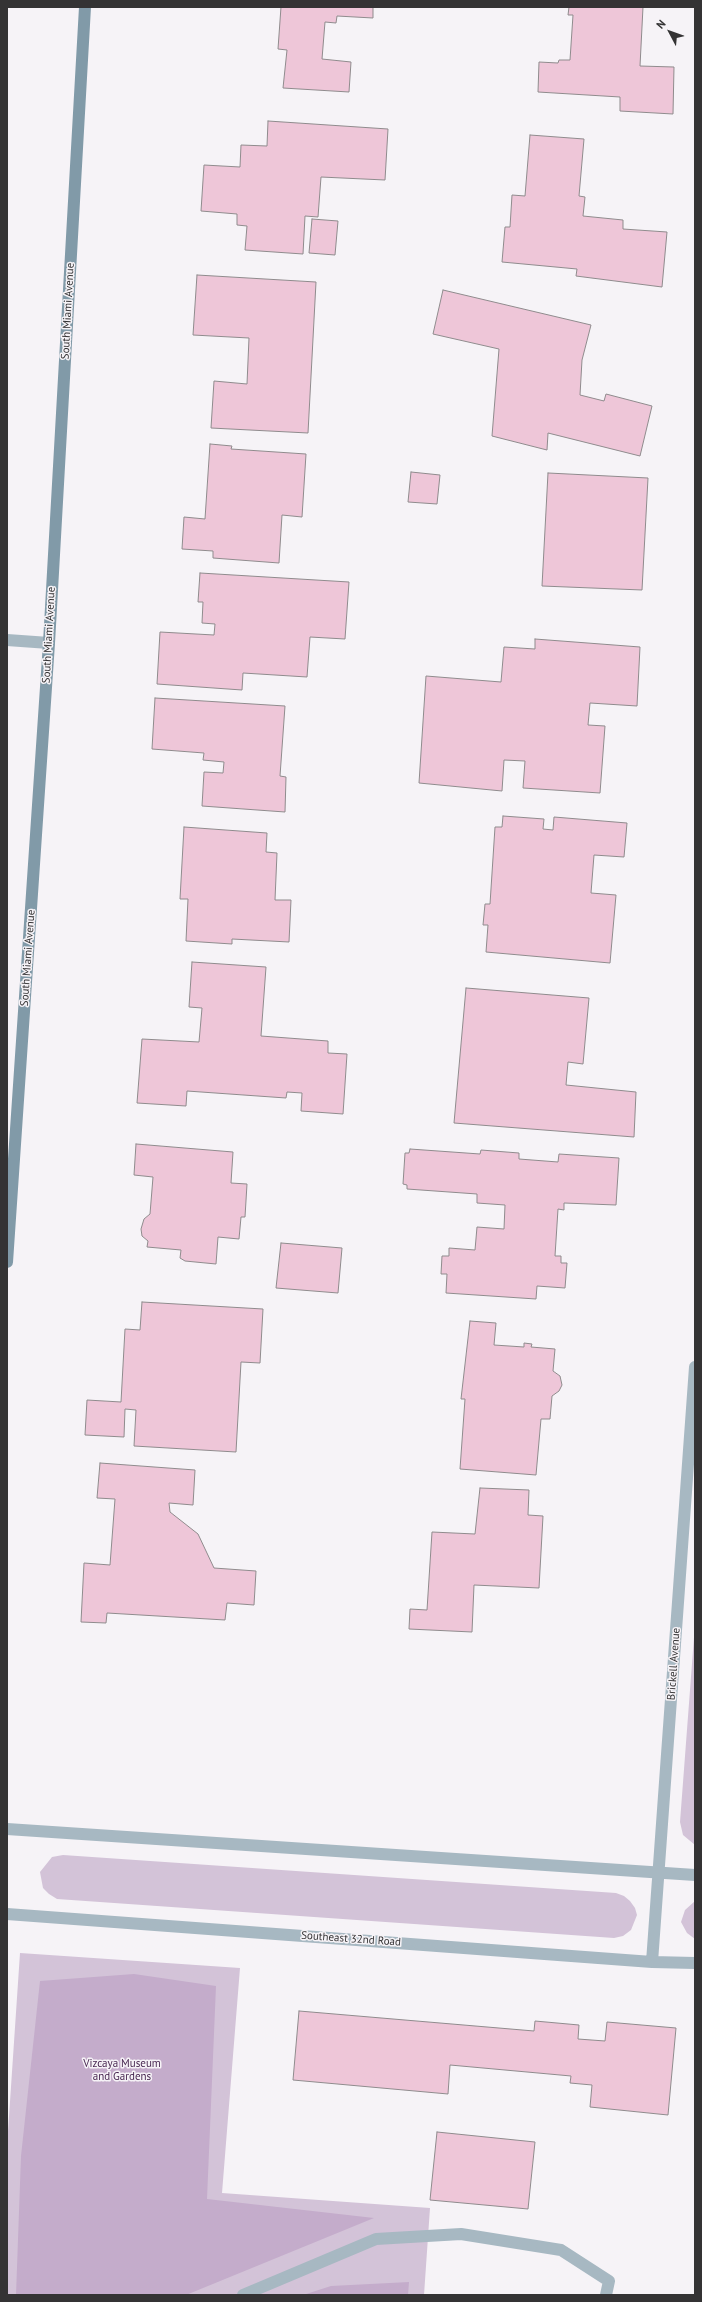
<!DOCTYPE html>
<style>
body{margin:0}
#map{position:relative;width:702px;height:2302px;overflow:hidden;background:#f6f3f7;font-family:"PT Sans",sans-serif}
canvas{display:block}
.frame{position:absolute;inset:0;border:8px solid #343334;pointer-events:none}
.north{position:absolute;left:650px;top:12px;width:40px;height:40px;-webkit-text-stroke:3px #f6f3f7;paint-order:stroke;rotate:311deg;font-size:11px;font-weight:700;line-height:16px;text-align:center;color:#343334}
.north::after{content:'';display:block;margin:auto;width:14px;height:18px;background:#343334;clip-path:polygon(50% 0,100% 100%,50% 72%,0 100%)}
</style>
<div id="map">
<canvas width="702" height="2302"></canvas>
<div class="frame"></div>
<div class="north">N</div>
</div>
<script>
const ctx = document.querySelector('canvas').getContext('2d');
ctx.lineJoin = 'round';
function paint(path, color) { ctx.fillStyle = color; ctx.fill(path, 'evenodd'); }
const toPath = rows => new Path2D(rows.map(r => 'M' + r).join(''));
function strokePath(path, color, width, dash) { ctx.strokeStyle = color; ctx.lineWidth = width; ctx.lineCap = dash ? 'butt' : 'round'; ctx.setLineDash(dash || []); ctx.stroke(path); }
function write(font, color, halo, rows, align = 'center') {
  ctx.font = font + ' "PT Sans",sans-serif'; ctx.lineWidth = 3; ctx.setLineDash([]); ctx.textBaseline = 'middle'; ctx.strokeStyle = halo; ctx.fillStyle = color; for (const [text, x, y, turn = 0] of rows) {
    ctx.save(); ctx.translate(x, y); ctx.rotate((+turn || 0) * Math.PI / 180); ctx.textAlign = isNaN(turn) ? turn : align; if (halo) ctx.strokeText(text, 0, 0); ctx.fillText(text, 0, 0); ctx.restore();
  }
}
const green = toPath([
 [695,1624,695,1845,683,1835,680,1822],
 [63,1855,616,1893,624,1896,630,1901,635,1908,637,1915,631,1930,623,1936,614,1938,57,1899,49,1894,43,1888,40,1872,52,1857],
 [695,1901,695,1939,687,1933,681,1922,685,1910],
 [20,1953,240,1968,222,2193,430,2208,424,2295,7,2295,7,2146]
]);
const forest = toPath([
 [134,1974,216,1986,207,2199,374,2218,186,2295,16,2295,21,2156,40,1981],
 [409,2282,408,2295,303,2295,331,2286]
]);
const building = toPath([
 [281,7,373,7,373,18,337,16,336,23,325,22,322,59,351,62,349,92,283,88,287,50,278,49,281,7],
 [569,7,643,7,640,66,674,67,673,114,620,111,620,97,538,92,539,62,558,63,559,60,570,60,573,15,568,15,569,7],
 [268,121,388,129,385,180,321,177,318,217,305,216,303,254,245,250,247,226,237,225,237,214,201,211,204,165,240,167,241,145,267,146,268,121],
 [530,135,584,139,579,196,585,197,583,216,623,220,623,229,667,232,662,287,576,276,577,269,502,262,505,227,510,227,512,195,525,196,530,135],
 [312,219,338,221,335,255,309,253,312,219],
 [197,275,316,282,308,433,211,428,214,381,247,384,249,338,193,335,197,275],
 [443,290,591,325,582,360,580,395,604,401,606,394,652,406,640,456,548,433,547,450,492,436,499,349,433,334,443,290],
 [210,444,232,446,231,449,306,454,302,517,282,515,279,563,213,558,213,551,182,549,184,517,205,519,210,444],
 [411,472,440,475,437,504,408,502,411,472],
 [548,473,648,478,642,590,542,586,548,473],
 [200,573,349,582,345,639,310,637,307,677,243,673,242,690,157,684,160,632,214,635,215,624,202,623,203,602,198,602,200,573],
 [535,639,640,647,637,706,590,703,588,725,605,726,600,793,523,788,525,761,504,760,502,791,419,783,426,676,501,682,504,647,535,649,535,639],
 [155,698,285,706,280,776,286,777,285,812,202,806,204,772,223,773,224,762,203,760,204,753,152,749,155,698],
 [503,816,544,819,543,829,553,830,554,817,627,823,624,857,594,855,591,893,616,895,610,963,486,952,488,925,483,925,485,904,490,904,495,827,502,827,503,816],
 [184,827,267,833,266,852,277,853,275,900,291,900,289,942,232,939,232,944,186,941,188,899,180,899,184,827],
 [192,962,266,967,261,1036,328,1041,328,1053,347,1054,343,1114,301,1111,302,1093,287,1092,286,1098,187,1091,186,1106,137,1103,142,1039,199,1042,202,1008,189,1007,192,962],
 [466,988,589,998,583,1064,568,1062,566,1085,636,1092,634,1137,454,1123,466,988],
 [136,1144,233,1152,231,1183,247,1184,245,1217,241,1217,239,1239,218,1237,216,1264,185,1261,180,1258,181,1250,147,1247,148,1241,142,1236,141,1229,144,1219,150,1214,153,1177,134,1175,136,1144],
 [410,1149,480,1154,481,1150,519,1153,519,1159,558,1162,559,1154,619,1158,616,1205,564,1203,564,1210,558,1209,555,1256,561,1256,561,1263,567,1263,565,1288,537,1286,536,1299,446,1293,447,1274,441,1274,442,1256,449,1256,449,1248,475,1250,477,1227,504,1229,505,1205,477,1203,477,1194,407,1189,407,1185,403,1184,405,1153,409,1153,410,1149],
 [281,1243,342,1248,338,1293,276,1288,281,1243],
 [142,1302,263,1309,260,1363,241,1362,236,1452,134,1446,136,1410,125,1409,124,1437,85,1435,87,1400,121,1402,125,1329,140,1330,142,1302],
 [470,1321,496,1323,494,1345,524,1347,524,1343,532,1344,531,1347,555,1349,553,1371,560,1376,562,1385,559,1391,552,1396,550,1419,541,1419,536,1475,460,1469,465,1399,461,1399,470,1321],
 [100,1463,195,1470,193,1505,169,1503,170,1512,198,1534,214,1568,256,1571,254,1605,227,1603,225,1620,107,1613,106,1623,81,1622,84,1563,110,1565,115,1499,97,1498,100,1463],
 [480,1488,529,1490,528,1515,543,1516,539,1588,474,1585,472,1632,409,1629,410,1609,427,1610,432,1532,475,1534,480,1488],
 [299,2011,534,2031,535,2021,579,2025,578,2039,605,2041,607,2022,676,2028,668,2115,590,2107,592,2085,570,2083,571,2076,450,2065,448,2094,293,2080,299,2011],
 [437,2132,535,2142,528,2209,430,2200,437,2132]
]);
const service = toPath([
 [243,2295,376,2239,461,2234,561,2250,609,2281,606,2295]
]);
const minor = toPath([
 [7,640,49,643],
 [7,1829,695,1875],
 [7,1914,652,1962,695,1963],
 [652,1962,695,1367]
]);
const secondary = toPath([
 [7,1262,49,643,85,7]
]);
const streetNames = [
 ["South Miami Avenue",68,311,-87],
 ["South Miami Avenue",49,635,-87],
 ["South Miami Avenue",28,958,-86],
 ["Brickell Avenue",674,1664,-86],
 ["Southeast 32nd Road",351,1939,4]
];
const parkNames = [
 ["Vizcaya Museum",122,2064],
 ["and Gardens",122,2077]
];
paint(green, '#d3c3d8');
paint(forest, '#c4accb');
paint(building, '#eec6d8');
strokePath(building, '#8f8b8d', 1);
strokePath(service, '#a7b8c2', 12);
strokePath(minor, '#a7b8c2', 12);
strokePath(secondary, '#819aa8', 12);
write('11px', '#343334', '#f6f3f7', streetNames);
write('11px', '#482751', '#f6f3f7', parkNames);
</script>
